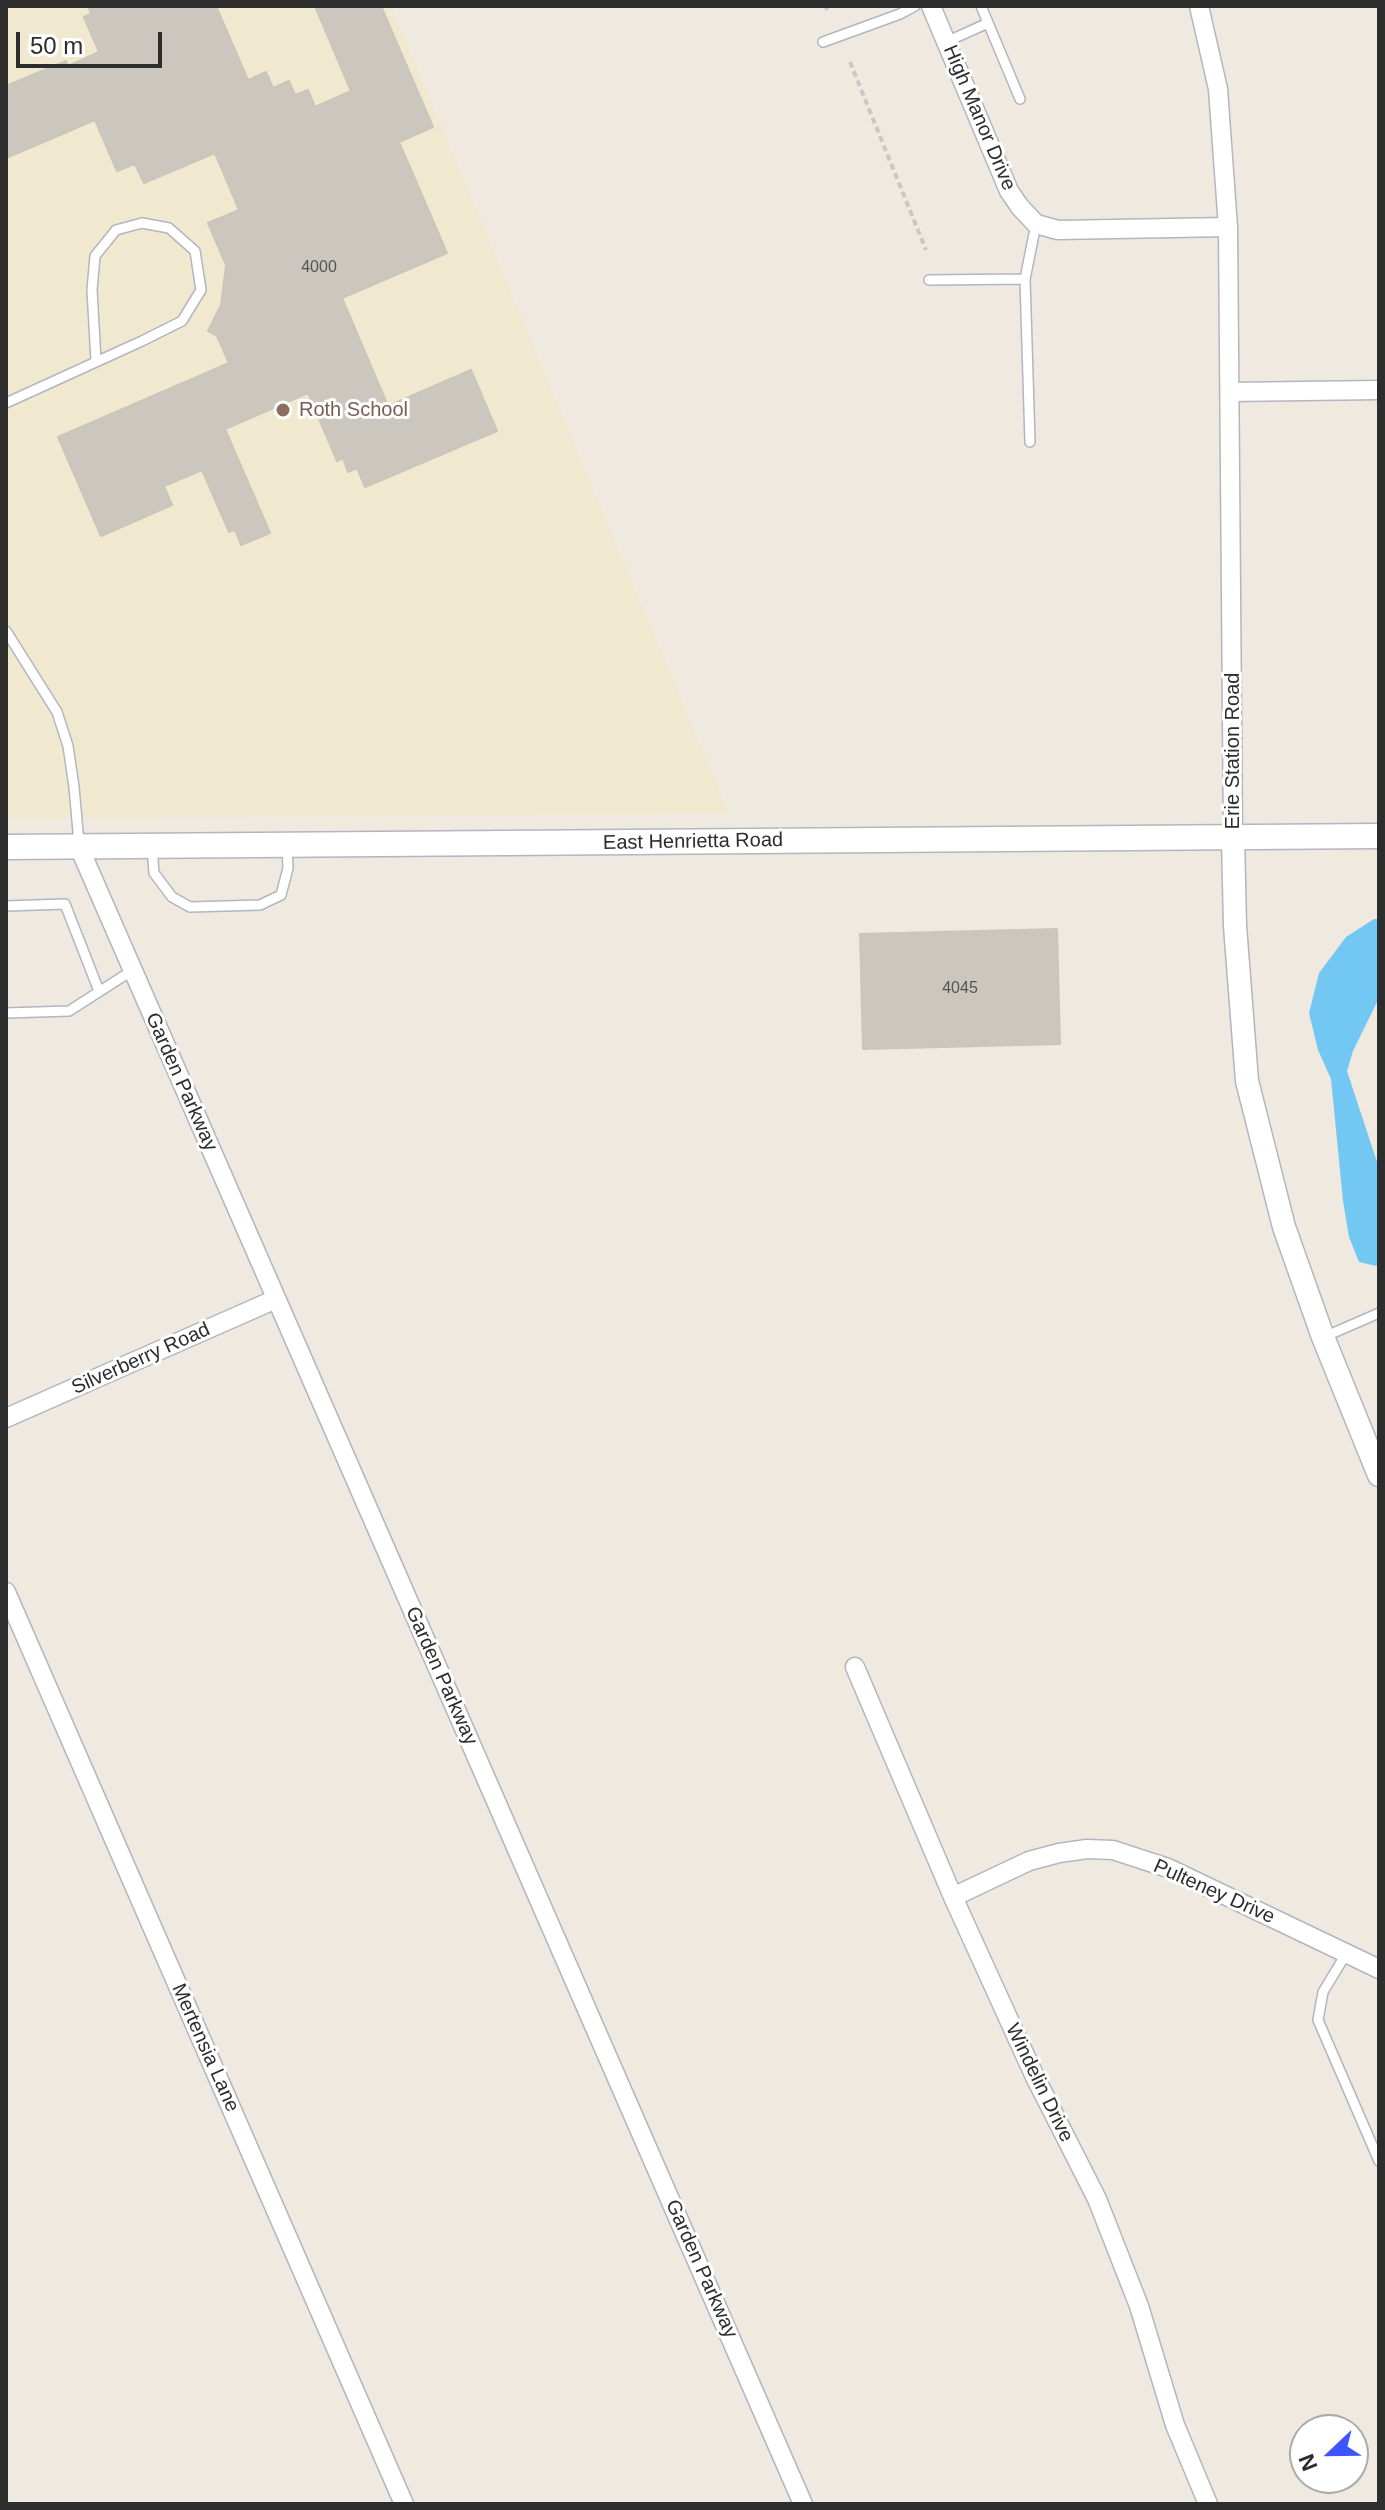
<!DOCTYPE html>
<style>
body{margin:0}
#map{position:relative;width:1385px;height:2510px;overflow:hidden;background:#efe9e0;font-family:Arial,sans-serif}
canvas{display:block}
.frame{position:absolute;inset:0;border:8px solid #2d2d2d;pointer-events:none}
.north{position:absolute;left:1289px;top:2414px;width:80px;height:80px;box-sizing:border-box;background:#fff;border:2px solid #ababab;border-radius:50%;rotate:248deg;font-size:22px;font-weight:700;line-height:32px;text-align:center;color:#2d2d2d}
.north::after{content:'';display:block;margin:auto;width:28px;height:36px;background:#3d55fe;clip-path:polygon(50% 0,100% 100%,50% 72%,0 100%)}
.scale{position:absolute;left:16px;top:32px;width:146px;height:36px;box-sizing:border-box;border:4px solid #2d2d2d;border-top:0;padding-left:10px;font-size:24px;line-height:28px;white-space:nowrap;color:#2d2d2d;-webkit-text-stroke:6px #fff;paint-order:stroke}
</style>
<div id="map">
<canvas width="1385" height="2510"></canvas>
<div class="frame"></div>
<div class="north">N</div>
<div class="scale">50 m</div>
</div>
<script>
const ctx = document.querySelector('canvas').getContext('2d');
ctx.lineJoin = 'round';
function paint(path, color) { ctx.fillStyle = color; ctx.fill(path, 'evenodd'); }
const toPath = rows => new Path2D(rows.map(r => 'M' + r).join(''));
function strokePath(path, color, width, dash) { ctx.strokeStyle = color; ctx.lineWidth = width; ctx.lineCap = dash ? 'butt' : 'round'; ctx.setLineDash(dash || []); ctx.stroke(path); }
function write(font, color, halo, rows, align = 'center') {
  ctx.font = font + ' Arial,sans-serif'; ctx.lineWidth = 6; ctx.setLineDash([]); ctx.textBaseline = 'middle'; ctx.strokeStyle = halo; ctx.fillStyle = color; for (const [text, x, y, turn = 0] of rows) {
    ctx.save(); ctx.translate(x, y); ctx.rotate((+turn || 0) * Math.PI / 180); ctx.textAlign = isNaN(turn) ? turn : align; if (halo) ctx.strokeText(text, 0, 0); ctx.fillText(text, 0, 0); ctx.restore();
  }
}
const education = toPath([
 [6,6,391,6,729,814,6,818]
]);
const water = toPath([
 [1374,919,1379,919,1379,998,1353,1051,1347,1071,1379,1168,1379,1263,1376,1266,1359,1262,1349,1237,1343,1201,1331,1079,1318,1050,1309,1013,1319,973,1346,937]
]);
const building = toPath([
 [88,6,216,6,248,80,266,72,273,88,289,81,295,95,308,90,315,107,351,91,315,6,381,6,433,127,399,142,447,253,342,298,388,406,471,370,497,431,365,487,357,468,348,472,343,458,337,461,308,393,225,429,270,533,241,545,235,530,229,532,202,470,164,486,172,505,101,536,58,437,229,363,217,336,208,331,221,305,226,265,208,223,239,210,215,153,144,183,135,164,117,171,95,120,6,158,6,86,66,61,68,66,99,52,84,17,91,14,88,6],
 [1057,929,1060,1044,863,1049,860,934,1057,929]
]);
const path = toPath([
 [826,6,827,10],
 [850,62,926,250]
]);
const service = toPath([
 [981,6,1020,99],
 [823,42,900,14,915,6],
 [946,42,988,23],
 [929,280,1025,279],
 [6,403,142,341,182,321,201,290,195,251,169,228,142,223,116,230,95,256,92,290,96,361],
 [1030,442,1025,279,1036,224],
 [6,631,57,712,68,746,74,787,79,843],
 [152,847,154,873,172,897,190,907,260,905,281,895,288,868,287,846],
 [6,906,65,904,99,991],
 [6,1013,69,1011,133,970],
 [1324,1337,1379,1313],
 [1346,1954,1323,1992,1318,2020,1379,2161]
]);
const minor = toPath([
 [931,6,1009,191,1020,207,1036,224,1058,230,1228,227],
 [1199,6,1218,89,1228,227,1233,838],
 [1230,392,1379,390],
 [79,847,803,2504],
 [6,1418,276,1299],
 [6,1592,404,2504],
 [855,1667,953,1897,1035,2077,1097,2199,1139,2306,1175,2425,1208,2504],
 [953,1897,1029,1861,1059,1853,1087,1849,1113,1850,1168,1868,1379,1969]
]);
const tertiary = toPath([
 [1233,838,1235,926,1247,1081,1284,1227,1323,1337,1379,1475]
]);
const secondary = toPath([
 [6,847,1379,836]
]);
const markers = [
 [283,410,8,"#8d6e63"]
];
const numberNames = [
 ["4000",319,268],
 ["4045",960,989]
];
const streetNames = [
 ["High Manor Drive",979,118,67],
 ["Erie Station Road",1233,751,-90],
 ["East Henrietta Road",693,842,-1],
 ["Garden Parkway",181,1082,66],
 ["Silverberry Road",141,1359,-24],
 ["Garden Parkway",441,1676,66],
 ["Pulteney Drive",1214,1892,24],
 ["Mertensia Lane",205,2048,66],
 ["Windelin Drive",1039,2083,64],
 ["Garden Parkway",701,2269,66]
];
const educationNames = [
 ["Roth School",299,410]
];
paint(education, '#f0e8cf');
paint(water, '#72c8f2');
paint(building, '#cbc7be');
strokePath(building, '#cbc6b9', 2);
strokePath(service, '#b3b5c1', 12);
strokePath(minor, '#b3b5c1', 21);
strokePath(tertiary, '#b3b5c1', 25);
strokePath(secondary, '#b3b5c1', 27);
strokePath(path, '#c8c8c8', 4, [6, 4]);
strokePath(service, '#fff', 9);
strokePath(minor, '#fff', 18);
strokePath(tertiary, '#fff', 22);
strokePath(secondary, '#fff', 24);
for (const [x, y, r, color] of markers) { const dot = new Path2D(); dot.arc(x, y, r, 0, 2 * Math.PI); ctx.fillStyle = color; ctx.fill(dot); strokePath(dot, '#fff', 3); }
write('16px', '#545451', null, numberNames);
write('20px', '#2d2d2d', '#fff', streetNames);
write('20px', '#785e54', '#fff', educationNames, 'left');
</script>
